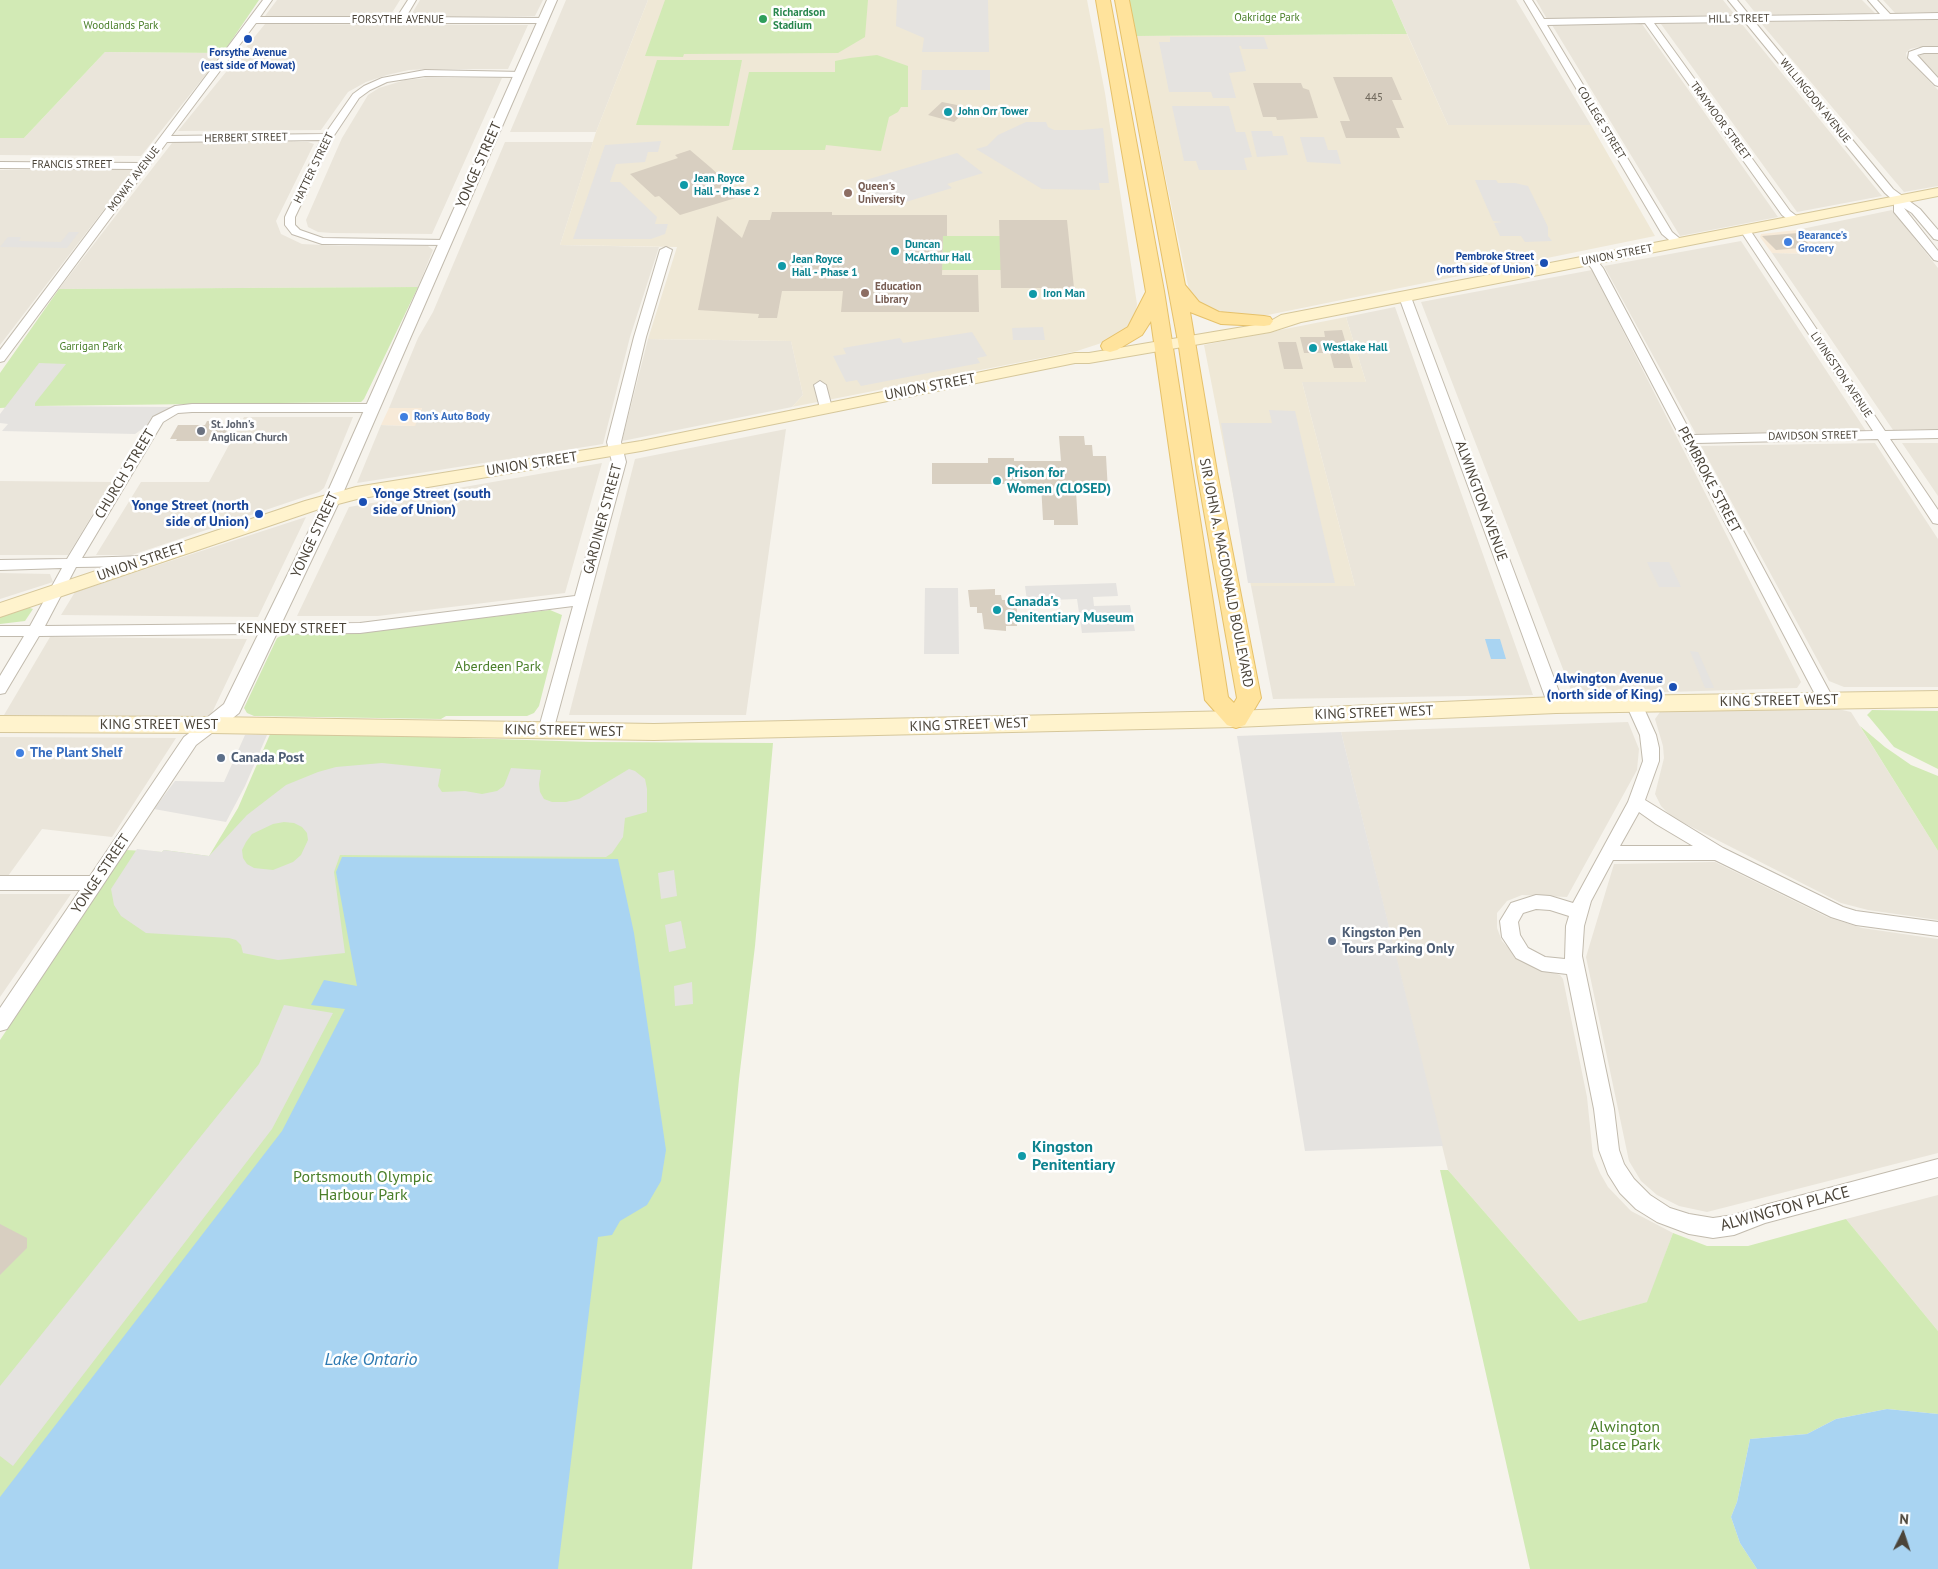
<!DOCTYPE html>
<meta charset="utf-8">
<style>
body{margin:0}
#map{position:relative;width:1938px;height:1569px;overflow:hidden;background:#f6f3ec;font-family:"PT Sans",sans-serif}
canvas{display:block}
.north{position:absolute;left:1878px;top:1509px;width:50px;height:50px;-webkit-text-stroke:4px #fff;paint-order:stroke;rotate:4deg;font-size:14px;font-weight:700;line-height:20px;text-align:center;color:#4b4439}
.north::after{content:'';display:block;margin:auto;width:18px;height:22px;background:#4b4439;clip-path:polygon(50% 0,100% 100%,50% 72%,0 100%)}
</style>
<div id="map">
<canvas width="1938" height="1569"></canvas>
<div class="north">N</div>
</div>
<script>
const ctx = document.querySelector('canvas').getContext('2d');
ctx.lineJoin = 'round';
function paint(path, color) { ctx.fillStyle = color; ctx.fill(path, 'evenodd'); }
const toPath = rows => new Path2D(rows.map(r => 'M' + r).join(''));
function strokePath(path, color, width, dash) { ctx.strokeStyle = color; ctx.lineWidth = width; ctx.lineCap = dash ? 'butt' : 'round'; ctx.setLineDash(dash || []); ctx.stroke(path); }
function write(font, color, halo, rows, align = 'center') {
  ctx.font = font + ' "PT Sans",sans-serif'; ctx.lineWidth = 5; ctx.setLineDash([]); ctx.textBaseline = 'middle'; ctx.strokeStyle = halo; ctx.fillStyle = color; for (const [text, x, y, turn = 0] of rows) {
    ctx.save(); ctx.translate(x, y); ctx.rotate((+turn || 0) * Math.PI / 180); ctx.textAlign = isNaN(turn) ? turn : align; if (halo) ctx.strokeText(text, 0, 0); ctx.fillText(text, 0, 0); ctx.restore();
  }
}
const residential = toPath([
 [277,0,400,0,390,16,265,16],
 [420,0,543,0,535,16,410,17],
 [566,0,648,0,596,132,510,132],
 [1392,0,1516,0,1591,125,1448,125],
 [1536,0,1723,0,1735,15,1547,19],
 [1745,0,1862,0,1875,13,1757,15],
 [1883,0,1938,0,1938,12,1895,13],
 [1938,20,1938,47,1919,47,1910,49,1906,53,1907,58,1938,90,1938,186,1904,192,1760,22],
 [1741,23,1882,196,1797,212,1661,24],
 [265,24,528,25,508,69,432,69,409,70,387,75,366,82,348,92,321,130,178,131],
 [1642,24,1778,217,1680,236,1552,25],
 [105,52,223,53,141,156,0,155,0,138,24,138],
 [1926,53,1938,53,1938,77,1920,58,1920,55],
 [427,78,502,78,432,234,332,233,318,232,308,227,306,220,342,138,368,95,379,88,405,80],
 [182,140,256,140,308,142,314,144,276,221,281,234,302,244,341,246,428,246,433,250,418,287,59,289,172,143],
 [505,142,593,142,560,245,659,247,630,337,603,444,357,483,381,425,414,426,422,408,389,408,418,338,433,312],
 [135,169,0,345,0,170],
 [1892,210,1938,268,1938,429,1893,430,1772,253,1822,254,1797,230],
 [1741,241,1866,431,1696,434,1604,266],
 [1592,270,1801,682,1797,688,1573,695,1421,302],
 [1395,307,1533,695,1273,699,1251,586,1355,586,1302,382,1366,382,1346,317],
 [648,339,791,341,803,395,792,407,622,441],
 [244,417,353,417,324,488,319,492,132,555,96,555,141,482,209,482],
 [786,429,746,715,569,715,635,459],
 [1875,443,1938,539,1938,687,1844,687,1829,681,1701,446],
 [1902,443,1938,443,1938,496],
 [602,463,565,593,378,616,297,616,349,507],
 [0,481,112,482,68,555,0,555],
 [306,517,258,617,61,615,75,592],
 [0,573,50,574,53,582,0,599],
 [50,637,247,639,210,717,4,715],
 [1672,709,1838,709,1851,712,1938,851,1938,920,1868,910,1841,903,1672,817,1661,806,1655,794,1664,758,1663,746,1655,719,1660,712],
 [1628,722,1639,749,1637,770,1567,897,1522,895,1507,901,1497,913,1497,928,1502,941,1515,955,1540,968,1560,975,1563,979,1587,1097,1593,1156,1600,1173,1608,1187,1631,1211,1673,1233,1648,1302,1579,1321,1448,1170,1341,732],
 [0,737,176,738,112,837,42,829,8,876,0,876],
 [1715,862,1827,917,1862,928,1938,939,1938,1153,1707,1212,1679,1206,1657,1195,1641,1181,1629,1161,1586,957,1614,864],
 [0,894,71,894,0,997],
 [1938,1195,1938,1331,1846,1219]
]);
const commercial = toPath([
 [1797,230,1823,254,1772,253,1760,237,1761,234],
 [389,408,422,408,415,426,381,425]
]);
const education = toPath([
 [648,0,1087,0,1105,93,1137,304,1134,323,1123,336,1077,351,792,407,803,395,791,341,648,339,677,247,560,245,596,132],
 [1407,34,1448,125,1591,125,1655,236,1253,318,1206,310,1189,290,1136,36],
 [1346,317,1366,382,1302,382,1355,586,1251,586,1204,345]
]);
const green = toPath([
 [0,0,259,0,223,53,105,52,24,138,0,138],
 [665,0,868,0,865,37,838,53,684,54,683,57,645,56],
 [1128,0,1392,0,1407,34,1136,36],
 [877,55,908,66,908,107,901,107,898,112,889,117,881,151,826,145,825,150,732,150,749,72,835,72,835,61,850,58],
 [657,60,742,60,729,126,636,125],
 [943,236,1000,236,1001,270,942,270],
 [418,287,364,399,361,402,35,406,0,408,0,373,59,289],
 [27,607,33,609,25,621,0,624,0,617],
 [550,610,562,615,539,706,534,713,527,716,446,716,441,719,254,716,247,713,244,708,277,638,281,636,292,634,344,634],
 [1872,710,1938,711,1938,769,1894,747,1869,717,1867,715],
 [1860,726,1885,747,1911,765,1938,776,1938,851],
 [271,732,591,742,773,743,755,946,739,1079,692,1569,0,1569,0,1040,126,850,162,852,164,850,209,856,238,808],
 [1440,1170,1448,1170,1579,1321,1647,1302,1673,1233,1707,1246,1748,1246,1846,1219,1938,1331,1938,1414,1887,1409,1836,1419,1807,1434,1750,1439,1737,1502,1731,1517,1740,1543,1757,1569,1530,1569]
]);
const parking = toPath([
 [897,0,988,0,989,52,922,52,924,38,896,26],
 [1170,37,1264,37,1268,49,1242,49,1241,46,1239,46,1246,71,1229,73,1236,98,1213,98,1211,92,1169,92,1159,42,1170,42],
 [922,70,990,70,990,90,921,90],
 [1172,106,1229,106,1236,132,1245,132,1252,157,1244,158,1247,170,1199,170,1196,161,1184,161],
 [1026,122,1046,122,1048,127,1054,130,1082,130,1103,128,1109,183,1099,183,1100,190,1042,189,976,149,987,146,998,135],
 [1251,131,1272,131,1273,136,1283,136,1288,155,1257,157],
 [1300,137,1324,137,1328,150,1337,150,1341,164,1307,162],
 [661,141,658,152,648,152,645,162,616,164,610,182,620,182,657,217,655,224,668,224,665,234,651,239,573,239,605,145],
 [957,153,983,173,947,184,952,188,899,204,894,199,883,202,859,182],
 [1475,180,1496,180,1498,183,1515,183,1528,186,1548,227,1548,236,1552,241,1525,242,1521,236,1500,236,1494,223,1502,222,1493,221],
 [69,232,79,232,67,248,0,247,8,237,21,237,19,241,61,242],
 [1043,327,1045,340,1013,340,1012,328],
 [972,332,987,356,977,358,980,363,861,386,857,380,846,382,833,356,846,354,843,348,900,338,903,343],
 [39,363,66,364,35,403,35,406,173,407,135,434,2,431,8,424,0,423,0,414],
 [1269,410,1295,411,1335,583,1248,583,1221,423,1272,423],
 [1647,562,1669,562,1681,587,1659,587],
 [1116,583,1118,596,1093,597,1094,606,1130,605,1135,631,1082,633,1077,599,1027,601,1025,586],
 [925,588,958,588,959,654,924,654],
 [1690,651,1698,652,1714,688,1705,688],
 [1341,732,1443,1146,1305,1151,1237,736],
 [245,735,267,735,245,786,226,822,154,809,175,781,224,782],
 [382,763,441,769,438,786,442,792,465,791,482,794,497,791,504,786,511,768,541,770,539,784,540,792,544,799,552,802,566,802,579,799,629,769,635,771,645,779,647,789,647,812,625,818,623,837,612,853,606,857,340,855,334,872,345,953,278,960,243,953,241,945,236,940,229,938,146,933,121,916,114,905,111,889,137,849,162,852,164,850,209,856,247,815,286,785,318,772,336,767],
 [284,822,294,823,302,827,307,833,308,840,301,855,293,862,273,870,254,868,247,864,243,858,242,850,246,842,252,834,273,824],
 [674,870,677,896,661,899,658,873],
 [681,921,686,948,669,952,665,925],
 [692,982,693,1004,675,1006,674,986],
 [284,1005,333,1013,272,1129,13,1466,0,1456,0,1386,259,1064]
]);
const water = toPath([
 [1485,639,1500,639,1506,659,1491,659],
 [342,857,618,859,634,933,666,1150,661,1181,647,1205,620,1221,612,1235,598,1237,558,1569,0,1569,0,1497,282,1131,345,1009,311,1005,324,980,357,986,336,872],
 [1887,1409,1938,1414,1938,1569,1757,1569,1740,1543,1731,1517,1737,1502,1750,1439,1807,1434,1836,1419]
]);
const building = toPath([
 [1333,77,1392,77,1402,100,1392,100,1404,128,1396,128,1400,138,1346,138,1340,121,1350,121],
 [1253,83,1301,83,1303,88,1309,90,1318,118,1277,120,1276,117,1263,117],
 [942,102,962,106,960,107,968,109,954,122,928,115],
 [690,150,710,167,742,196,680,215,659,196,655,197,630,174,678,158,675,155],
 [772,212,832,212,832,215,947,215,947,236,943,236,942,275,978,275,979,312,841,312,843,291,782,291,777,318,758,318,759,314,698,310,717,216,742,238,749,220,770,220],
 [999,220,1067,220,1074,288,1001,288],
 [1798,233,1812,247,1776,250,1762,236],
 [1342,330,1353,368,1334,368,1330,353,1304,353,1300,337,1325,337,1324,331],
 [1278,342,1296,342,1303,369,1284,369],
 [207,421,223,422,220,426,229,427,221,441,176,441,177,439,170,439,178,425,205,425],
 [1059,436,1084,436,1085,445,1092,445,1093,456,1106,456,1108,491,1076,491,1078,525,1054,525,1054,520,1043,520,1041,484,932,484,932,463,988,463,988,458,1014,458,1014,461,1061,461],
 [995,589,995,595,1001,595,1002,600,1007,600,1008,603,1017,602,1017,626,1006,626,1006,631,984,629,982,613,977,613,977,607,970,607,968,590],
 [0,1224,27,1238,27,1248,0,1275]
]);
const minor = toPath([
 [263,0,272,0,260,17,397,17,408,0,416,0,406,17,546,18,548,20,543,23,256,23,171,136,325,134,353,94,364,86,382,78,425,70,522,72,524,74,519,77,425,76,387,82,370,90,359,98,333,137,295,217,295,225,300,230,323,238,444,240,448,241,450,243,448,245,322,244,292,234,285,225,285,217,321,140,167,142,4,361,0,362,0,350,136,169,0,168,0,162,141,163,263,0],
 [1524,0,1532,0,1544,19,1741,16,1728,0,1737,0,1750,16,1880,14,1868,0,1877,0,1890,14,1938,13,1938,19,1754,21,1893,189,1920,209,1938,230,1938,240,1934,239,1912,213,1904,208,1938,251,1938,261,1934,260,1894,212,1894,201,1885,193,1745,22,1654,23,1790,211,1799,218,1800,220,1799,222,1791,222,1782,215,1645,23,1547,25,1672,232,1685,243,1679,246,1675,245,1662,234,1524,0],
 [1923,47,1938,47,1938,53,1924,53,1917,55,1938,78,1938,86,1935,85,1908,58,1909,52,1923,47],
 [1745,227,1750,230,1885,431,1938,430,1938,438,1890,439,1938,510,1938,524,1933,523,1878,439,1696,443,1834,700,1831,704,1826,705,1821,704,1818,700,1592,269,1585,260,1587,258,1595,258,1603,268,1692,435,1873,431,1740,230,1745,227],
 [666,247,672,250,646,337,621,442,626,462,552,735,546,737,540,735,538,731,573,606,360,633,39,636,5,693,0,694,0,676,24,636,0,636,0,626,30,626,62,568,0,570,0,560,67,559,153,417,175,406,192,404,371,404,377,408,371,412,192,412,178,413,163,422,82,558,143,556,148,558,150,561,148,564,143,566,76,567,45,626,360,623,575,596,612,462,607,442,634,337,660,250,666,247],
 [1405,294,1411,297,1564,705,1561,709,1556,710,1551,709,1548,705,1399,297,1405,294],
 [820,381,826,385,832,408,830,411,822,411,820,408,814,385,820,381],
 [1634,699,1639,700,1642,704,1656,735,1659,748,1659,761,1645,800,1723,848,1843,907,1856,911,1938,922,1938,936,1856,925,1831,917,1715,860,1613,860,1591,901,1584,926,1582,956,1614,1109,1619,1150,1624,1164,1634,1179,1650,1195,1670,1208,1689,1214,1713,1218,1734,1215,1765,1205,1938,1159,1938,1177,1765,1223,1734,1235,1713,1238,1689,1234,1657,1222,1636,1209,1620,1193,1608,1174,1599,1150,1594,1109,1567,974,1542,971,1516,958,1502,937,1500,921,1511,903,1536,895,1550,896,1573,903,1628,802,1643,761,1640,735,1626,704,1629,700,1634,699],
 [1639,812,1656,824,1693,846,1620,846,1639,812],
 [1536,909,1550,910,1569,916,1566,926,1565,959,1545,957,1528,948,1520,935,1518,922,1523,913,1536,909],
 [211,719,217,721,219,725,217,729,196,745,7,1029,0,1031,0,1008,80,890,0,890,0,876,90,876,184,737,205,721,211,719]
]);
const tertiary = toPath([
 [547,0,557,0,340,500,239,713,218,730,211,732,204,730,201,725,204,720,224,704,324,500,547,0]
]);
const secondary = toPath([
 [1938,188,1938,196,1301,322,1270,332,1089,363,1075,363,641,451,357,499,319,509,0,617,0,603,305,501,356,487,641,441,1075,353,1089,353,1267,323,1281,315,1938,188],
 [1938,691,1938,707,1556,713,1236,727,654,740,211,733,0,732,0,716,211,717,654,724,1236,711,1556,697,1938,691]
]);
const primary = toPath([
 [1096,0,1110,0,1164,291,1228,697,1234,703,1237,698,1197,472,1179,347,1115,0,1129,0,1185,285,1199,302,1219,312,1264,316,1270,317,1273,321,1270,325,1264,326,1221,324,1190,312,1217,472,1261,698,1245,725,1236,728,1227,725,1205,700,1151,321,1142,335,1117,350,1110,352,1103,350,1101,346,1103,342,1128,327,1146,292,1096,0]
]);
const markers = [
 [763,19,5,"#2e9e5b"],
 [248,39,5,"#1a4fb4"],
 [948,112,5,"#0f9aa8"],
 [684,185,5,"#0f9aa8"],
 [848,193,5,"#8d6e63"],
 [1788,242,5,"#3f7fe0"],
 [895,251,5,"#0f9aa8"],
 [1544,263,5,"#1a4fb4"],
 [782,266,5,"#0f9aa8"],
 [865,293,5,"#8d6e63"],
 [1033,294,5,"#0f9aa8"],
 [1313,348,5,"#0f9aa8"],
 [404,417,5,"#3f7fe0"],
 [201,431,5,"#6b7280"],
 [997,481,5,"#0f9aa8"],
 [363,502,5,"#1a4fb4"],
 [259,514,5,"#1a4fb4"],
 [997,610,5,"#0f9aa8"],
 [1673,687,5,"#1a4fb4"],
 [20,753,5,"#3f7fe0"],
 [221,758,5,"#5c6f8a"],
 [1332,941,5,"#5c6f8a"],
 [1022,1156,5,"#0f9aa8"]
];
const farLeisurenames = [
 ["Richardson",773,13],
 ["Stadium",773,26]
];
const farParknames = [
 ["Oakridge Park",1267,18],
 ["Woodlands Park",121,26],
 ["Garrigan Park",91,347]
];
const farStreetnames = [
 ["HILL STREET",1739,19,-1],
 ["FORSYTHE AVENUE",398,20],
 ["WILLINGDON AVENUE",1815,101,51],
 ["TRAYMOOR STREET",1720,121,54],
 ["COLLEGE STREET",1601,123,59],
 ["HERBERT STREET",246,138,-1],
 ["FRANCIS STREET",72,165],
 ["HATTER STREET",314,168,-64],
 ["MOWAT AVENUE",134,179,-53],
 ["UNION STREET",1617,255,-11],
 ["LIVINGSTON AVENUE",1841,375,56],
 ["DAVIDSON STREET",1813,436,-1]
];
const farTransitnames = [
 ["Forsythe Avenue",248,53],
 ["(east side of Mowat)",248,66],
 ["Pembroke Street",1534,257,"right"],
 ["(north side of Union)",1534,270,"right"]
];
const numberNames = [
 ["445",1374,98]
];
const farCulturenames = [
 ["John Orr Tower",958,112],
 ["Jean Royce",694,179],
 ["Hall - Phase 2",694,192],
 ["Duncan",905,245],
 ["McArthur Hall",905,258],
 ["Jean Royce",792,260],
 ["Hall - Phase 1",792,273],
 ["Iron Man",1043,294],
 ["Westlake Hall",1323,348]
];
const farEducationnames = [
 ["Queen's",858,187],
 ["University",858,200],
 ["Education",875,287],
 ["Library",875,300]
];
const farShopnames = [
 ["Bearance's",1798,236],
 ["Grocery",1798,249],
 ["Ron’s Auto Body",414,417]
];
const farWorshipnames = [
 ["St. John's",211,425],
 ["Anglican Church",211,438]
];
const streetNames = [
 ["YONGE STREET",479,165,-66],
 ["UNION STREET",930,387,-11],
 ["UNION STREET",532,464,-9],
 ["CHURCH STREET",125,474,-59],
 ["PEMBROKE STREET",1709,480,62],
 ["ALWINGTON AVENUE",1481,501,70],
 ["GARDINER STREET",603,519,-75],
 ["YONGE STREET",315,535,-65],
 ["UNION STREET",141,562,-19],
 ["SIR JOHN A. MACDONALD BOULEVARD",1226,573,79],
 ["KENNEDY STREET",292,629],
 ["KING STREET WEST",1779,701,-1],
 ["KING STREET WEST",1374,713,-2],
 ["KING STREET WEST",159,725],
 ["KING STREET WEST",969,725,-2],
 ["KING STREET WEST",564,731,1],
 ["YONGE STREET",101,874,-56]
];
const cultureNames = [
 ["Prison for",1007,473],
 ["Women (CLOSED)",1007,489],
 ["Canada's",1007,602],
 ["Penitentiary Museum",1007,618]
];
const transitNames = [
 ["Yonge Street (south",373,494,"left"],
 ["side of Union)",373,510,"left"],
 ["Yonge Street (north",249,506],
 ["side of Union)",249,522],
 ["Alwington Avenue",1663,679],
 ["(north side of King)",1663,695]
];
const parkNames = [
 ["Aberdeen Park",498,667]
];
const shopNames = [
 ["The Plant Shelf",30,753]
];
const serviceNames = [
 ["Canada Post",231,758],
 ["Kingston Pen",1342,933],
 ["Tours Parking Only",1342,949]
];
const nearCulturenames = [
 ["Kingston",1032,1147],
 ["Penitentiary",1032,1165]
];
const nearParknames = [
 ["Portsmouth Olympic",363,1177],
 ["Harbour Park",363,1195],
 ["Alwington",1625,1427],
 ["Place Park",1625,1445]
];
const nearStreetnames = [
 ["ALWINGTON PLACE",1785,1209,-15]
];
const nearWaternames = [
 ["Lake Ontario",371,1360]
];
paint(residential, '#eae5da');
paint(commercial, '#f7ead8');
paint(education, '#efe8d6');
paint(green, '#d2eab5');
paint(parking, '#e5e3e0');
paint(water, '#a9d4f2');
paint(building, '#d8cfc1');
strokePath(minor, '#c2bbae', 2);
strokePath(tertiary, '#c2bbae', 2);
strokePath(secondary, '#d6c79b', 2);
strokePath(primary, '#e6c16a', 2);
paint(minor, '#fff');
paint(tertiary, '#fff');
paint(secondary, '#fff3cd');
paint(primary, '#ffe39c');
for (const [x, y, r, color] of markers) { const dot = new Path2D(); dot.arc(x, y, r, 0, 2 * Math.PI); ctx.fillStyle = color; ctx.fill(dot); strokePath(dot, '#fff', 2); }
write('bold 11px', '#27864d', '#fff', farLeisurenames, 'left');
write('11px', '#4a7f2a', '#fff', farParknames);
write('11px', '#4b4439', '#fff', farStreetnames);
write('bold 11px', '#164399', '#fff', farTransitnames);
write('11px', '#6e675b', null, numberNames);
write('bold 11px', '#0d838f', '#fff', farCulturenames, 'left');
write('bold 11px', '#785e54', '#fff', farEducationnames, 'left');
write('bold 11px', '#366cbe', '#fff', farShopnames, 'left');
write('bold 11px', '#5b616d', '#fff', farWorshipnames, 'left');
write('14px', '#4b4439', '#fff', streetNames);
write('bold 14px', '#0d838f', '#fff', cultureNames, 'left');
write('bold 14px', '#164399', '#fff', transitNames, 'right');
write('14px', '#4a7f2a', '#fff', parkNames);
write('bold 14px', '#366cbe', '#fff', shopNames, 'left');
write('bold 14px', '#4e5e75', '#fff', serviceNames, 'left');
write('bold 16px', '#0d838f', '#fff', nearCulturenames, 'left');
write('16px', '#4a7f2a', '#fff', nearParknames);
write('16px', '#4b4439', '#fff', nearStreetnames);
write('italic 18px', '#2e7ab2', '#fff', nearWaternames);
</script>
